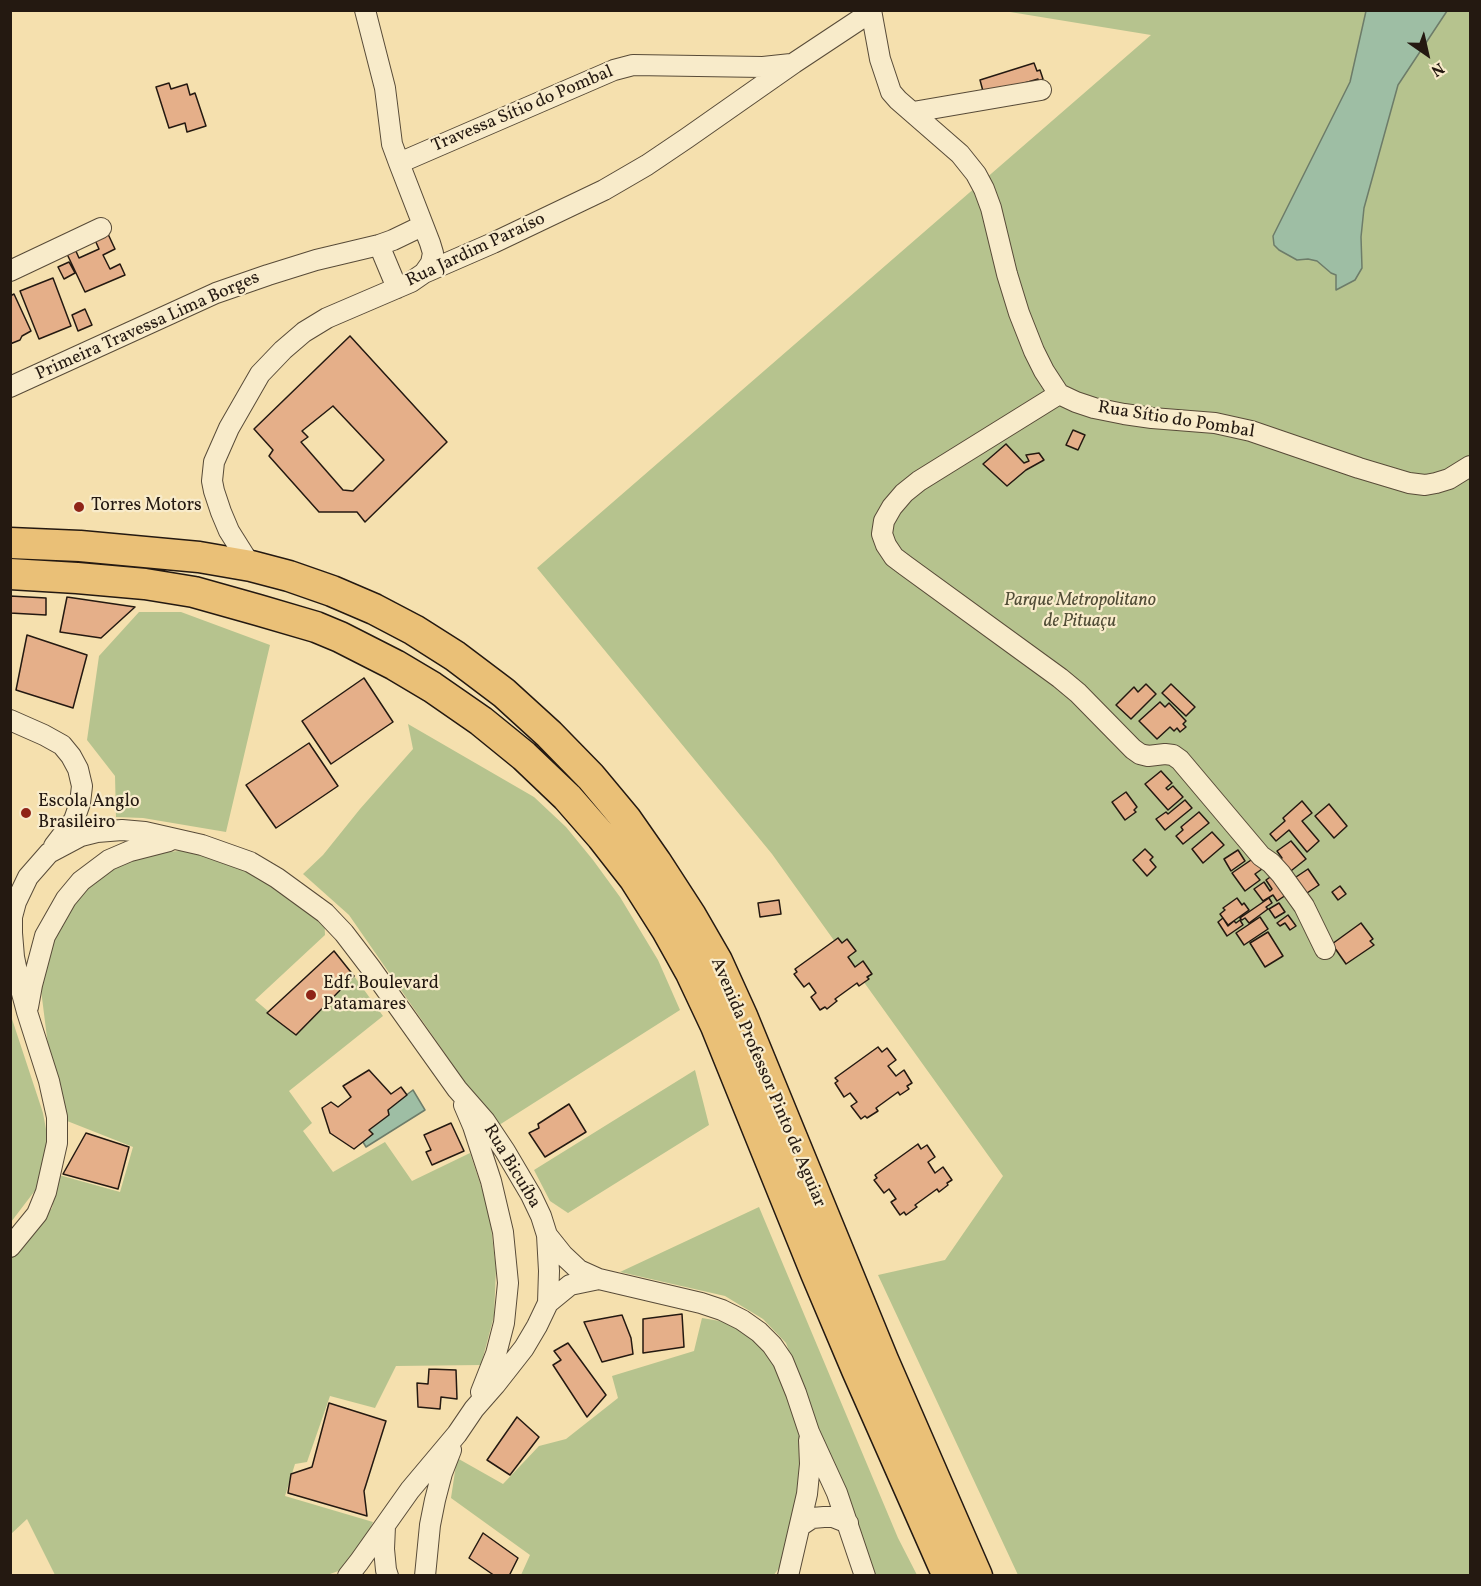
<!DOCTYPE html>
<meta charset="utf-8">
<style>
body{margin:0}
#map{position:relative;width:1481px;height:1586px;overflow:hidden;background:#f5e0ae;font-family:Vollkorn,serif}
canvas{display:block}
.frame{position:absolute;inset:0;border:12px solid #241911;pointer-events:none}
.north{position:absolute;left:1397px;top:24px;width:60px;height:60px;-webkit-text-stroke:4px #f8ebca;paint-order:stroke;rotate:146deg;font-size:16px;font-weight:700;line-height:24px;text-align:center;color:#241911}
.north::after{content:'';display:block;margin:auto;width:21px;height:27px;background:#241911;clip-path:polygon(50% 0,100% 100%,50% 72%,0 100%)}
</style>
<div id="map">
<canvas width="1481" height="1586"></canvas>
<div class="frame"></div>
<div class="north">N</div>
</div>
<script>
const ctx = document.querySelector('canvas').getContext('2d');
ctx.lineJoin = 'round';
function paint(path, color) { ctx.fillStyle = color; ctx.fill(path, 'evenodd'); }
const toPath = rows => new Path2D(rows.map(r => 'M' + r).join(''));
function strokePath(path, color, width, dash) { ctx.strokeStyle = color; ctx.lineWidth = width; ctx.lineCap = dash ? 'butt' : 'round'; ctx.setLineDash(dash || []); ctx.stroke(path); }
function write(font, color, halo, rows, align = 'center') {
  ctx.font = font + ' Vollkorn,serif'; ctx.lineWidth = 4.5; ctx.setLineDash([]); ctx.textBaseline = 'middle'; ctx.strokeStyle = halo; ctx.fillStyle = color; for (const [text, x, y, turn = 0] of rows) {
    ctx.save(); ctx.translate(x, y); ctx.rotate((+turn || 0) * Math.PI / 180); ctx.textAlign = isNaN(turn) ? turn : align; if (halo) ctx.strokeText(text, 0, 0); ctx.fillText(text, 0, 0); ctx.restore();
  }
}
const green = toPath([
 [1004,11,1470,11,1470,1575,1018,1575,878,1275,945,1260,1003,1176,772,854,537,568,1151,35],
 [139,612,181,612,270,645,226,832,143,818,116,817,115,776,87,740,99,656],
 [408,724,534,797,566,827,593,860,620,897,658,960,680,1010,496,1127,349,915,303,874,323,855,360,809,413,749],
 [179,851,244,854,324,912,325,935,255,1000,296,1035,354,976,383,1016,289,1091,312,1123,303,1131,333,1172,385,1142,412,1181,470,1153,489,1210,496,1269,494,1316,481,1365,396,1366,375,1408,330,1396,307,1462,295,1464,285,1496,373,1522,353,1566,327,1575,243,1576,240,1574,238,1576,55,1575,27,1519,11,1534,11,1254,25,1242,52,1208,59,1175,120,1192,133,1147,57,1117,39,974,52,931,102,871,142,854],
 [12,1019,43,1113,53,1167,11,1222,10,1020],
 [695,1070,709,1125,568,1213,550,1201,534,1170],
 [759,1207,898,1538,917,1575,872,1575,786,1343,763,1319,725,1296,620,1272],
 [702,1318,732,1323,773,1352,816,1489,783,1563,773,1576,521,1575,530,1555,451,1498,457,1458,503,1484,539,1446,566,1439,618,1398,612,1376,694,1351]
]);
const water = toPath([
 [1366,11,1447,11,1398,85,1364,208,1361,237,1362,268,1355,280,1336,290,1336,275,1331,273,1317,261,1308,259,1297,260,1279,250,1274,245,1273,236,1350,82,1366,11],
 [413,1090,425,1110,366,1147,357,1132,413,1090]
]);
const building = toPath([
 [1034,63,1037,71,1040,70,1043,79,1039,81,1038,79,984,95,980,80,1034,63],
 [169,83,171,89,187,84,190,95,195,93,206,126,187,132,185,123,169,128,156,87,169,83],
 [108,234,115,249,103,255,110,269,120,264,125,275,85,292,67,254,75,249,79,258,99,249,95,240,108,234],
 [69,262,75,273,64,279,58,267,69,262],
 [53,278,71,326,39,339,20,291,53,278],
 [14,294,31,331,22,336,20,340,10,344,10,296,14,294],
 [85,309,92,325,78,331,72,315,85,309],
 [350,336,447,442,365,522,357,512,319,512,269,456,273,450,254,429,350,336],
 [333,406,384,460,353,491,343,490,301,442,308,437,302,431,333,406],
 [1073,430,1085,435,1078,450,1066,445,1073,430],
 [1006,444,1024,463,1029,461,1026,455,1039,453,1044,460,1026,470,1007,486,983,464,1006,444],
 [10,596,46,598,46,615,10,613,10,596],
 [67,597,135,607,101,638,60,632,67,597],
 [27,635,87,655,73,708,16,690,27,635],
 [364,678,393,722,331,764,302,721,364,678],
 [1146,684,1156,694,1131,719,1116,705,1134,687,1138,692,1146,684],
 [1171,684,1195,707,1186,716,1162,693,1171,684],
 [1160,702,1165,707,1169,703,1186,721,1183,724,1186,727,1180,732,1177,728,1174,731,1170,727,1157,739,1139,721,1160,702],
 [309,743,338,786,276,828,246,785,309,743],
 [1161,771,1172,783,1166,788,1168,790,1173,786,1183,797,1168,810,1145,784,1161,771],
 [1126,792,1137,807,1134,810,1136,812,1125,820,1112,802,1126,792],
 [1185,800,1192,808,1165,830,1156,819,1166,812,1168,814,1185,800],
 [1302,801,1312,813,1302,821,1319,841,1307,852,1289,830,1276,841,1270,834,1285,821,1283,818,1302,801],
 [1329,804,1347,826,1334,838,1315,816,1329,804],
 [1199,812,1209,823,1183,844,1176,836,1183,830,1181,827,1199,812],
 [1212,832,1224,845,1203,863,1192,849,1212,832],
 [1291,841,1306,859,1287,874,1277,862,1282,858,1277,851,1291,841],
 [1145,849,1153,857,1150,860,1156,867,1147,876,1133,860,1145,849],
 [1238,850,1245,861,1231,871,1224,859,1238,850],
 [1254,858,1262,869,1255,874,1260,880,1245,891,1232,873,1254,858],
 [1308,869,1319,885,1301,897,1290,881,1308,869],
 [1276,873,1289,893,1277,901,1273,895,1263,901,1254,889,1264,882,1270,891,1272,889,1266,880,1276,873],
 [1340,886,1346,894,1338,900,1332,892,1340,886],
 [1237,898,1242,905,1244,903,1249,910,1228,925,1220,914,1225,910,1223,908,1237,898],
 [1269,898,1272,903,1266,907,1268,909,1249,923,1245,918,1242,920,1240,918,1269,898],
 [779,900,781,914,760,917,758,903,779,900],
 [1279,903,1285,912,1275,918,1269,909,1279,903],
 [1288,915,1296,926,1290,930,1285,923,1280,926,1277,923,1288,915],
 [1260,917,1268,929,1244,945,1236,933,1260,917],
 [1223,918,1228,926,1234,921,1236,923,1240,920,1243,925,1227,936,1218,922,1223,918],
 [1361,923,1373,939,1370,941,1374,945,1346,964,1332,944,1361,923],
 [1268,932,1283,956,1265,967,1250,943,1268,932],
 [838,938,842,943,847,939,856,951,848,957,855,967,863,961,872,974,867,977,869,979,859,986,857,983,835,999,837,1001,827,1009,825,1007,820,1010,811,997,816,993,809,983,804,987,794,974,797,972,795,969,838,938],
 [334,951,354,976,296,1035,267,1013,334,951],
 [878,1047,882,1052,887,1048,896,1060,888,1066,896,1076,904,1070,912,1083,907,1086,909,1089,900,1095,898,1092,876,1108,878,1111,867,1118,865,1116,861,1119,851,1106,857,1102,850,1093,844,1097,835,1083,838,1081,835,1078,878,1047],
 [369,1070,391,1094,401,1087,407,1095,388,1110,389,1115,369,1130,373,1134,354,1149,330,1133,322,1108,331,1102,338,1107,351,1097,343,1086,369,1070],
 [569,1104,586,1132,545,1157,529,1133,539,1128,538,1124,569,1104],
 [451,1123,464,1151,432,1165,426,1152,431,1150,424,1135,451,1123],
 [86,1133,129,1147,118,1189,63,1174,86,1133],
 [918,1144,921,1149,927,1145,935,1157,928,1162,935,1173,943,1167,952,1180,947,1183,948,1185,939,1192,937,1189,915,1205,917,1207,906,1215,904,1212,900,1215,891,1202,896,1199,889,1189,884,1193,874,1180,877,1178,875,1175,918,1144],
 [682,1314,684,1347,643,1353,643,1319,682,1314],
 [622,1315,631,1338,633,1354,602,1362,584,1322,622,1315],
 [568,1343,606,1395,587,1417,553,1365,561,1360,554,1351,568,1343],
 [429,1369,456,1370,457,1399,441,1397,440,1409,418,1407,417,1383,428,1384,429,1369],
 [329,1403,386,1421,364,1491,367,1516,288,1493,291,1474,312,1467,329,1403],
 [517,1417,539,1437,510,1475,487,1460,517,1417],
 [483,1533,518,1558,509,1576,495,1576,469,1558,483,1533]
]);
const street = toPath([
 [365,10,385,88,392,144,399,163,430,243,433,253,431,263,424,273],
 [871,10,880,59,891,92,898,100,960,154,976,174,984,189,991,208,1007,274,1019,313,1034,351,1044,371,1059,394,1076,402,1094,408,1124,414,1152,418,1215,423,1251,431,1359,468,1409,483,1425,485,1436,483,1449,479,1470,466],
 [913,112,1041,90],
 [399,163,614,70,633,65,763,67,791,64],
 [379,245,397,288],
 [10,271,101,228],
 [10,387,216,293,268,275,316,260,379,245,393,240,422,226],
 [1059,394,919,481,904,493,892,507,884,521,882,534,886,545,894,557,906,566,1060,678,1078,693,1133,749,1140,754,1148,756,1165,754,1173,755,1180,760,1261,856,1271,863,1281,874,1304,906,1325,949],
 [251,566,229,531,221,512,214,491,212,481,214,462,229,428,260,374,283,350,304,332,327,318,411,282,424,273,493,243,604,190,647,165,687,138,794,63,871,12],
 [10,720,44,735,62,745,71,756,78,769,82,786,80,803,74,820,54,846],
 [28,1007,32,985,45,936,66,899,81,881,109,860,130,851,169,841],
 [464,1105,473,1126,491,1181,503,1232,508,1283,504,1323,496,1354,481,1392],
 [547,1235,563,1255,579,1270,599,1279,701,1303,722,1310,742,1320,759,1332,772,1345,783,1361,796,1393,809,1432,837,1493,865,1576],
 [10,1247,37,1214,46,1192,57,1143,57,1117,49,1081,27,1012,20,986,14,957,12,933,12,917,16,902,28,877,49,853,81,836,97,832,122,830,145,832,202,845,250,862,277,878,325,913,344,933,370,967,457,1089,485,1121,505,1151,531,1195,541,1216,547,1235,549,1271,548,1303,537,1326,524,1348,495,1385,474,1409,457,1434,410,1490,359,1562,348,1576],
 [548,1303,570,1285,599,1279],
 [385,1526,384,1549,386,1570,388,1576],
 [800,1526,812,1518,824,1517,833,1517,848,1523],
 [425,1576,430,1525,435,1500,442,1473,451,1450],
 [788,1576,807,1494,810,1464,809,1440]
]);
const primary = toPath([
 [10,543,80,546,199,557,251,566,289,576,332,591,374,609,414,630,455,656,504,693,549,734,591,777,626,819,656,862,691,916,717,961,742,1016,883,1360,977,1576],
 [10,574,77,578,145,584,194,592,258,610,316,627,340,637,395,665,432,687,481,721,524,756,567,797,602,837,634,878,667,930,691,973,716,1026,816,1273,857,1370,948,1576]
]);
const markers = [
 [79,507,6,"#8f2418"],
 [26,813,6,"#8f2418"],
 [311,995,6,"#8f2418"]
];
const streetNames = [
 ["Travessa Sítio do Pombal",523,110,-23],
 ["Rua Jardim Paraíso",476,251,-25],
 ["Primeira Travessa Lima Borges",148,327,-24],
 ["Rua Sítio do Pombal",1176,421,9],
 ["Avenida Professor Pinto de Aguiar",767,1083,67],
 ["Rua Bicuíba",511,1167,59]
];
const poiNames = [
 ["Torres Motors",91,507],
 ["Escola Anglo",38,803],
 ["Brasileiro",38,824],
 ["Edf. Boulevard",323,985],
 ["Patamares",323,1006]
];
const parkNames = [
 ["Parque Metropolitano",1080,602],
 ["de Pituaçu",1080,623]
];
paint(green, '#b6c38e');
paint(water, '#9ebea4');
strokePath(water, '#6d7c69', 1.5);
paint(building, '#e5af89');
strokePath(building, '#241911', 1.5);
strokePath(street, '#584b38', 22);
strokePath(primary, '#241911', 33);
strokePath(street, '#f8ebca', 20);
strokePath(primary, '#eac077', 30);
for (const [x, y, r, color] of markers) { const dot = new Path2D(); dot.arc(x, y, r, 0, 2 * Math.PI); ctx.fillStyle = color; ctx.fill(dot); strokePath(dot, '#f8ebca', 2); }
write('18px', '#241911', '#f8ebca', streetNames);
write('18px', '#241911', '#f8ebca', poiNames, 'left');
write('italic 18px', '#504c36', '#f8ebca', parkNames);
</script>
